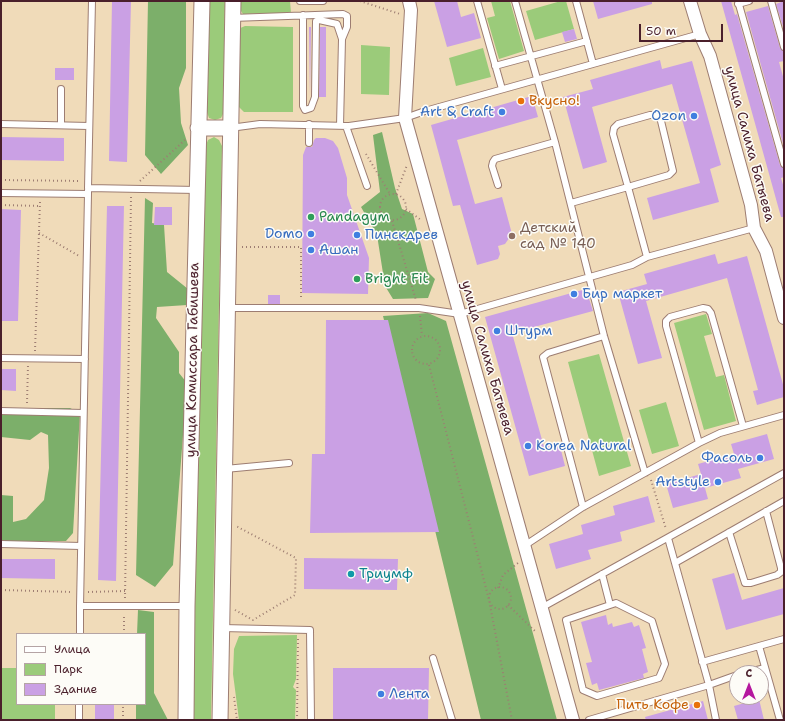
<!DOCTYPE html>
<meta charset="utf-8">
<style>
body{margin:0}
#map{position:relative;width:785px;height:721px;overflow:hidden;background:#f0dbb9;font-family:"Shantell Sans",sans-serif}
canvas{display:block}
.frame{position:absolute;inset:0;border:2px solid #4a1f2b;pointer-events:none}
.legend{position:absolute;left:16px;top:633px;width:130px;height:72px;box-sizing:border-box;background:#fdfcf7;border:1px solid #b5a4a5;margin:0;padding:5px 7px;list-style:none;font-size:12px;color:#4a1f2b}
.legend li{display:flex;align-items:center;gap:8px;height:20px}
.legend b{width:20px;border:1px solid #b5a4a5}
.north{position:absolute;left:729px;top:665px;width:40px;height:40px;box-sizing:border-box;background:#fdfcf7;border:1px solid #b5a4a5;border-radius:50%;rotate:0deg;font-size:11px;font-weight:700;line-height:16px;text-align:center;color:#4a1f2b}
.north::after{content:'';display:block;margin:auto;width:14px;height:18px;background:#b5179e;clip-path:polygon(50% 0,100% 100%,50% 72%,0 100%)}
.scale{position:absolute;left:639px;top:24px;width:84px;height:18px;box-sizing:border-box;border:2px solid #4a1f2b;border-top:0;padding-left:5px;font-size:12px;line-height:14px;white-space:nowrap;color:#4a1f2b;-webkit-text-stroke:3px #fdfcf7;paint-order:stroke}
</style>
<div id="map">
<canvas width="785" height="721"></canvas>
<div class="frame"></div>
<ul class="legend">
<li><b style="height:5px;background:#fff"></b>Улица</li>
<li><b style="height:11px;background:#9bcb7a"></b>Парк</li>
<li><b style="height:11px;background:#caa0e4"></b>Здание</li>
</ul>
<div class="north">С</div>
<div class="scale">50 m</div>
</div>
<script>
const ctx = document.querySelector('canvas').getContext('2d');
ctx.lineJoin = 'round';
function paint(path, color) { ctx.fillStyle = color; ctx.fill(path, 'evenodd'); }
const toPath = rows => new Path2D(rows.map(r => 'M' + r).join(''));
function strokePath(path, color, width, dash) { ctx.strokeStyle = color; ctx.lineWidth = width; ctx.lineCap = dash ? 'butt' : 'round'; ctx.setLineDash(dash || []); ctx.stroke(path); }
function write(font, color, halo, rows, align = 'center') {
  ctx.font = font + ' "Shantell Sans",sans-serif'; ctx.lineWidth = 3; ctx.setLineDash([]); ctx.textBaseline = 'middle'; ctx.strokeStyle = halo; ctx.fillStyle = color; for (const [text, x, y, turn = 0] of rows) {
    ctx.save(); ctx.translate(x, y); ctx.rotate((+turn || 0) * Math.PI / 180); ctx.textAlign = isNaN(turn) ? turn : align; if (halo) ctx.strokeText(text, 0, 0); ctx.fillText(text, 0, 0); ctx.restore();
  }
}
const green = toPath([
 [208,1,225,1,223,114,221,118,215,120,209,118,207,112],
 [237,1,290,1,291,13,243,14,237,5],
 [491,1,510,1,524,51,499,59,487,18,495,16],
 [561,1,566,1,574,29,535,40,526,11],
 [245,26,293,27,293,112,244,112,237,105,238,29],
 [361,45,390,47,389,95,361,94],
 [483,48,491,77,456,86,449,58],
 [214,137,219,140,222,146,211,720,192,720,206,145,208,140],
 [706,314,712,334,704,336,716,377,724,375,736,421,704,430,674,323],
 [599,354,631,466,599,476,568,362],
 [666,402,679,446,652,454,639,410],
 [297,635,296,679,293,687,296,690,295,720,239,720,233,674,234,649,239,636],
 [1,668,17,668,17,704,55,704,55,720,1,720]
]);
const forest = toPath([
 [148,1,186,1,186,68,179,88,181,123,188,145,161,174,145,155],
 [382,132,395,188,402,209,413,214,428,272,435,279,428,298,393,299,385,286,377,235,361,207,380,192,373,135],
 [145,198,153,203,152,223,164,225,167,272,188,289,187,305,157,307,156,318,179,352,179,373,187,383,173,565,155,587,136,575],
 [428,313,446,321,557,720,481,720,383,316],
 [1,408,70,408,80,413,73,533,66,541,1,541,1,495,13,496,13,522,26,519,44,500,49,468,48,435,41,432,30,440,1,437],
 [138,610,154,612,154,693,168,720,136,720,136,704,145,704,145,634,137,634]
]);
const building = toPath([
 [112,1,131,1,127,162,109,161],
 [434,1,457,1,461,17,474,13,481,38,447,47],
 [593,1,652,1,652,4,598,19],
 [721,1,731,1,735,15,737,14,780,165,784,168,784,177,781,178,784,188,784,217,781,217],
 [784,1,784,30,776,4],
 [768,6,780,48,784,51,784,61,779,62,784,80,784,147,746,12],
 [309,27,311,27,310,97],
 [320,27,326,27,326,97,319,97],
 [574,29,577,39,565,42,562,32],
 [660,60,662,69,692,61,721,165,710,169,719,202,653,220,647,198,700,183,672,84,592,107,607,162,583,169,563,97,593,89,590,80],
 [55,68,74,68,74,80,55,80],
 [532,96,538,117,457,140,475,204,502,197,512,234,505,244,498,246,500,254,498,259,477,265,460,205,453,206,431,125],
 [1,137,64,138,64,161,1,160],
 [316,138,325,138,333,141,338,148,347,178,347,195,369,258,368,294,302,293,303,155,306,147,312,147,314,140],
 [107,206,124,206,116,581,98,580],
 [155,207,172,207,172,225,154,225],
 [1,209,21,210,18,321,1,321],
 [715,254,718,264,747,256,784,388,784,397,757,405,753,391,758,390,727,278,646,301,662,358,638,364,618,292,647,284,644,274],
 [586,289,593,311,512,333,544,447,559,442,565,466,529,476,485,317],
 [268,295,280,295,280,304,268,304],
 [326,320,388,320,439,532,310,533,312,454,325,454],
 [1,369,16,369,16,391,1,390],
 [767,434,774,459,738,469,741,478,705,488,708,499,673,508,666,484,701,474,698,464,734,454,731,444],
 [648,496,655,522,620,532,622,541,588,550,591,559,556,569,549,544,583,534,581,525,615,515,613,506],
 [304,558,398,559,397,590,304,589],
 [1,559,55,559,55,579,1,578],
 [734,573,742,600,784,588,784,614,726,630,712,579],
 [606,615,608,625,612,623,613,627,632,622,634,627,639,625,646,648,642,649,648,672,643,674,644,678,599,690,597,683,592,685,586,663,592,662,581,622],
 [333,668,429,668,428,720,333,720],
 [759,699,764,720,738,720,734,706],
 [703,701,708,720,646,720,645,717],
 [95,704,114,704,114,720,95,720]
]);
const path = toPath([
 [360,1,400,14],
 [366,154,390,194],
 [1,180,80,181],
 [140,181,186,139],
 '380 207a13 13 0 1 1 26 0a13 13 0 1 1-26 0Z',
 [396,194,407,165],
 [1,205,40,206],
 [406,209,421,220],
 [392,221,416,300],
 [39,233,79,256],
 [242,247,301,247,301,299],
 [420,316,422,336],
 '412 350a14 14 0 1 1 28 0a14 14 0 1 1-28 0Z',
 [35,351,40,202],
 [429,365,489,600,512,720],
 [27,403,28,365],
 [651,480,666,529],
 '489 598a11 11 0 1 1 22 0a11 11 0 1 1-22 0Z',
 [498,588,503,575,518,563],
 [1,590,72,592],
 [88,592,125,591],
 [125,598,131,197],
 [508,605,536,632],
 [235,610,253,620,295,595,296,558,236,526],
 [124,634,124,615],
 [234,697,237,720],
 [123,720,123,704],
 [297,720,298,637]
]);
const service = toPath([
 [92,1,88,188,197,190],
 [300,1,323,1],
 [477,1,502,89],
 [515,1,555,142,604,336,645,473],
 [576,1,593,64],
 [738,1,784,164],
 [771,1,784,47],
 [738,4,749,1],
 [303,15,303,106,305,110,311,108,315,97,316,21,319,20,337,24,342,39,340,126],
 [232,18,343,14,347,16,347,27,342,39],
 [495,66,587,41],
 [61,89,61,125],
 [1,124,89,126],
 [346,126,367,186],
 [230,128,260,124,349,126,405,118,425,111,700,34],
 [309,143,309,124],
 [498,185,492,166,493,162,495,159,555,142],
 [1,193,88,194,88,190],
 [88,194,80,606,187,606],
 [571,203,628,187,613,134,614,128,618,124,650,115,658,115,661,121,673,171,669,175,628,187,647,257],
 [228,308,419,308,460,314,632,265,647,257,754,228],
 [1,358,85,359],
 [1,411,83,413],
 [699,443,666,326,666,321,670,317,703,308,708,309,711,313,743,426],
 [225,469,289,463],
 [583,507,543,357,548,353,604,336],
 [729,532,745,583,751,583,777,575,781,572,781,568,766,511],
 [668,538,709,685,716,720],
 [1,544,81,546],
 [524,546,583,507,699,443,720,433,784,415],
 [675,563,784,501],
 [602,574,610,605,616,603,652,621,665,664,659,678,597,696,583,690,566,620,610,605],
 [541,608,784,473],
 [222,628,310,630,311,720],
 [80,634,80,606],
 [759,646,780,720],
 [433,658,452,720],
 [702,662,784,639],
 [745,673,765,668],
 [79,720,79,704],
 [589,720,709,685,737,675]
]);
const minor = toPath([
 [409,1,411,10,405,118,573,720],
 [690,1,700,34,710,56,751,205,754,228,766,251,784,318]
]);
const tertiary = toPath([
 [198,128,230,128],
 [186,720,187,606,202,1],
 [220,720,233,1]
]);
const markers = [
 [521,101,4,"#e8710a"],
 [502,112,4,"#3f7fe0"],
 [694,116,4,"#3f7fe0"],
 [311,217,4,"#2e9e5b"],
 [311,234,4,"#3f7fe0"],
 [357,235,4,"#3f7fe0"],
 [512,236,4,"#8d6e63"],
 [311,250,4,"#3f7fe0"],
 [357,279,4,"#2e9e5b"],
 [574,294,4,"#3f7fe0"],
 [497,331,4,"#3f7fe0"],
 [528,446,4,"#3f7fe0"],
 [760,458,4,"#3f7fe0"],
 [718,482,4,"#3f7fe0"],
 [351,574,4,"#0f9aa8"],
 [381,694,4,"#3f7fe0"],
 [697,705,4,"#e8710a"]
];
const foodNames = [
 ["Вкусно!",529,101],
 ["Пить Кофе",689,705,"right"]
];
const shopNames = [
 ["Art & Craft",494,112,"right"],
 ["Ozon",686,116,"right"],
 ["Domo",303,234,"right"],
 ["Пинскдрев",365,235],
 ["Ашан",319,250],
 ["Бир маркет",582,294],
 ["Штурм",505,331],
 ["Korea Natural",536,446],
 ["Фасоль",752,458,"right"],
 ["Artstyle",710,482,"right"],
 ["Лента",389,694]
];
const streetNames = [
 ["улица Салиха Батыева",749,144,75],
 ["улица Салиха Батыева",487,358,74],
 ["улица Комиссара Габишева",193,360,-89]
];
const leisureNames = [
 ["Pandagym",319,217],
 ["Bright Fit",365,279]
];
const educationNames = [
 ["Детский",520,228],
 ["сад № 140",520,244]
];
const cultureNames = [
 ["Триумф",359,574]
];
paint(green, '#9bcb7a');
paint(forest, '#7caf6a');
paint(building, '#caa0e4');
strokePath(service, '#9d7d72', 8);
strokePath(minor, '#9d7d72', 14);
strokePath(tertiary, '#9d7d72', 17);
strokePath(path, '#9d7d72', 2, [1, 3]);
strokePath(service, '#fff', 6);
strokePath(minor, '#fff', 12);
strokePath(tertiary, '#fff', 15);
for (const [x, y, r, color] of markers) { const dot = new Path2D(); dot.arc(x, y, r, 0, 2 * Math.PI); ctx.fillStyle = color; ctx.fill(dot); strokePath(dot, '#fdfcf7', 1.5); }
write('14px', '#c56008', '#fdfcf7', foodNames, 'left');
write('14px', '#366cbe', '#fdfcf7', shopNames, 'left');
write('14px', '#4a1f2b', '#fdfcf7', streetNames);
write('14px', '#27864d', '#fdfcf7', leisureNames, 'left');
write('14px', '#785e54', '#fdfcf7', educationNames, 'left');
write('14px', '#0d838f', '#fdfcf7', cultureNames, 'left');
</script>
